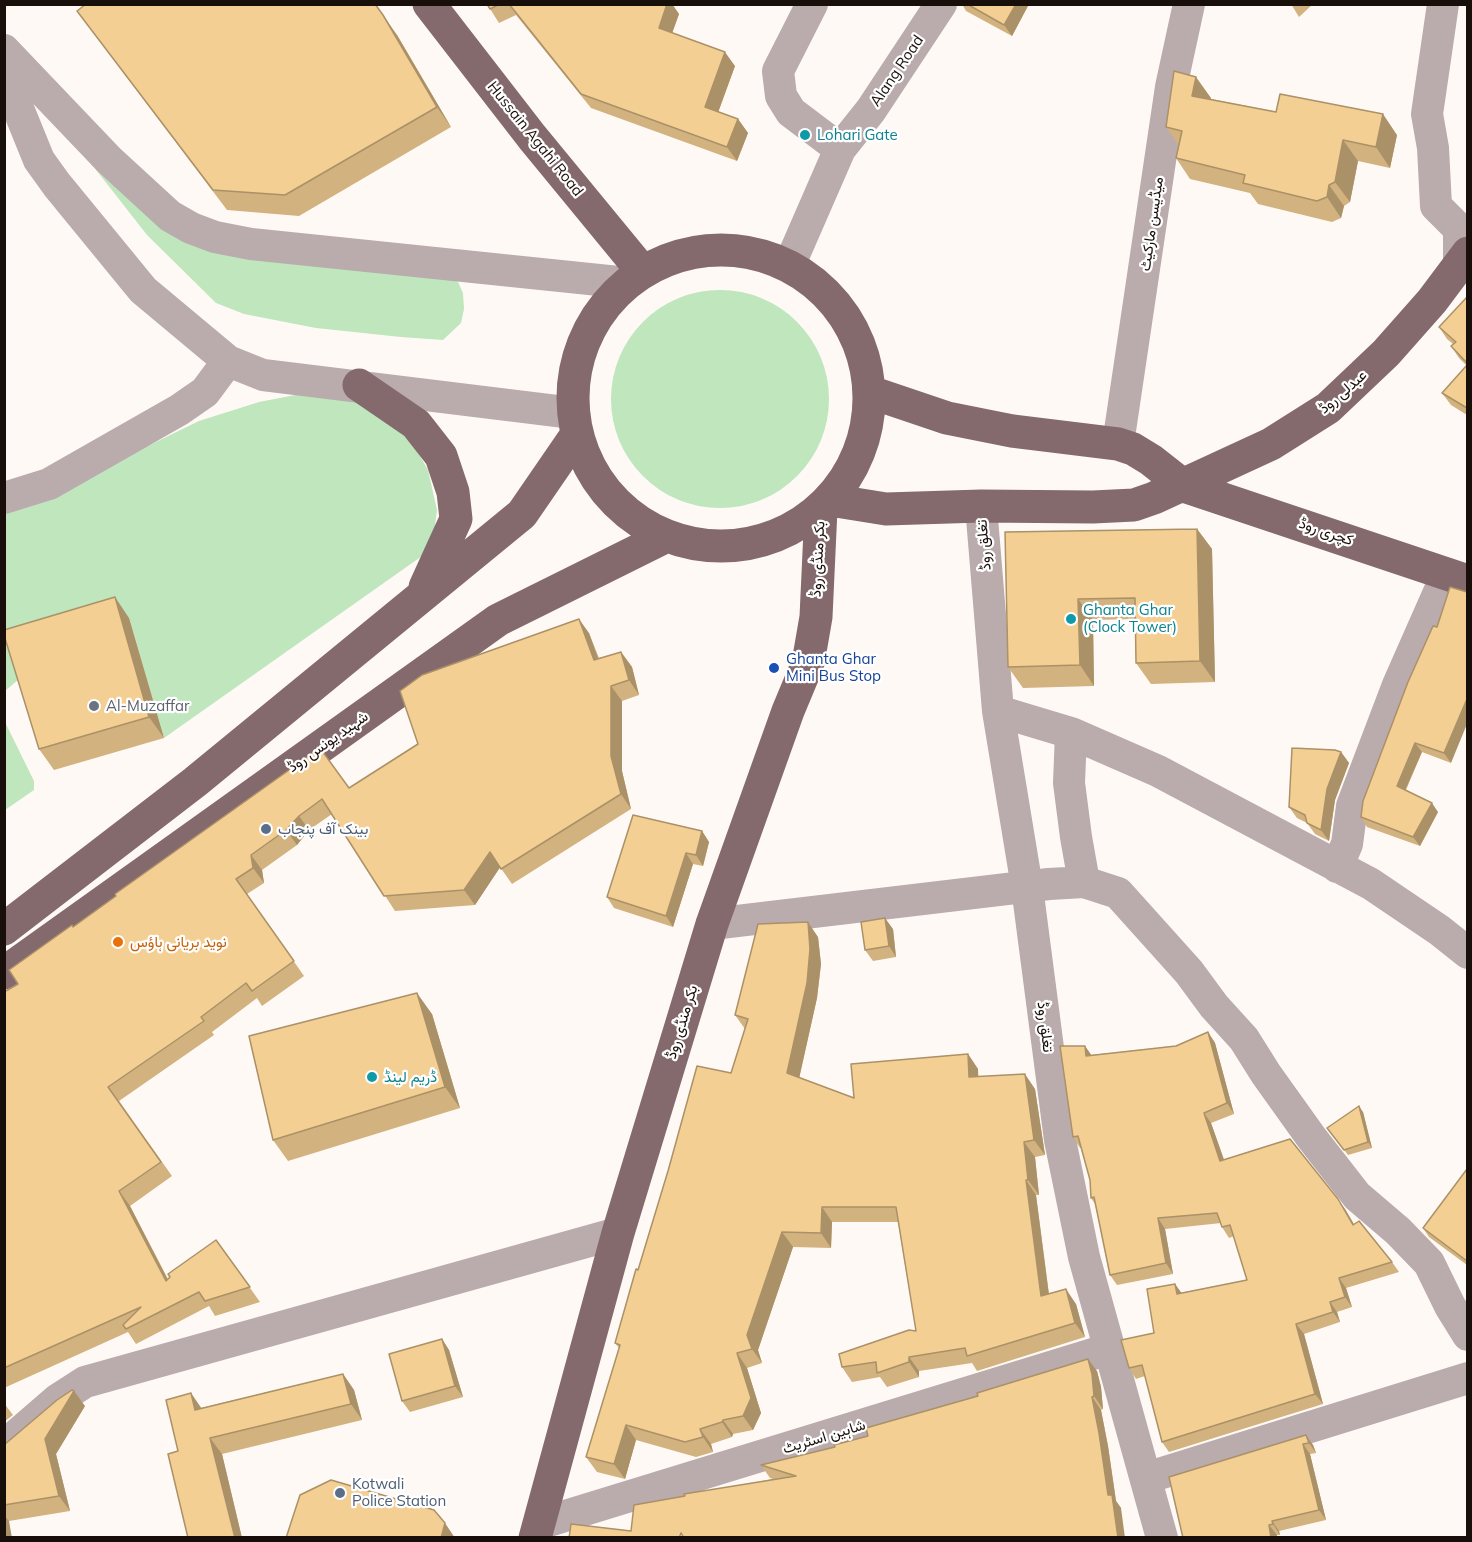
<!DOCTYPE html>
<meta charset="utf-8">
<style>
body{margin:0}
#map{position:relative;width:1472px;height:1542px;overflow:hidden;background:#fff9f6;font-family:Mulish,sans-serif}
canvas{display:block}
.frame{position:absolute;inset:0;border:6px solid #190f0a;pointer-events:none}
</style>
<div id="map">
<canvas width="1472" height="1542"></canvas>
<div class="frame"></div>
</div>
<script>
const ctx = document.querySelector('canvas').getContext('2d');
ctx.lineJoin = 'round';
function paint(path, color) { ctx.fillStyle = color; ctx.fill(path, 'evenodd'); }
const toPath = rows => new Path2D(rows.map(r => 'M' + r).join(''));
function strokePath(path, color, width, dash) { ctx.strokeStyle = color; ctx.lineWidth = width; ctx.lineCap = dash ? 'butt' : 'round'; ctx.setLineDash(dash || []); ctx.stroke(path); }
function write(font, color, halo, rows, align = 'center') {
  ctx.font = font + ' Mulish,Vazirmatn,sans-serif'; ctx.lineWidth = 4.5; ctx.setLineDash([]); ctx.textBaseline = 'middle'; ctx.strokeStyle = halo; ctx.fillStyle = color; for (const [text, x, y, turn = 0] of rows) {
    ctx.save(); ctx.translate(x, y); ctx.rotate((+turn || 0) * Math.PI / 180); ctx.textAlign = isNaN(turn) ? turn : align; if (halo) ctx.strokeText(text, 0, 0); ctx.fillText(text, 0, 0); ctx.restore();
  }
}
const green = toPath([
 [46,106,148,212,451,279,458,282,463,293,464,309,461,323,443,340,401,337,316,328,244,314,216,303,147,235],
 '611 399a109 109 0 1 1 218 0a109 109 0 1 1-218 0Z',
 [306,393,351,398,409,437,428,470,437,510,432,549,164,738,129,618,25,674,5,691,5,511,41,498,199,421,259,402],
 [5,722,34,781,34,790,5,810]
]);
const minor = toPath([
 [812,4,778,71,781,96,791,112,840,149],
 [1443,4,1427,114,1433,148,1436,206,1459,229,1459,264],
 [4,50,109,160,170,216,191,228,215,237,251,244,628,283],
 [4,74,39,160,57,185,143,290,228,361,263,375,573,413],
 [789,266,840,149,871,110,941,4],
 [1118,444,1171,87,1189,4],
 [4,498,49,484,179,410,205,392,228,361],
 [981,506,998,711,1027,887,1060,1140,1084,1257,1162,1538],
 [998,711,1071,733,1158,771,1371,884,1439,930,1468,953],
 [1071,733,1069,783,1076,837,1084,882],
 [1337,867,1347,844,1352,806,1398,685,1447,574],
 [712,924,1049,884,1084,882,1118,893,1189,972,1214,1006,1244,1039,1266,1074,1311,1137,1357,1196,1398,1231,1429,1263,1450,1306,1468,1335],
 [4,1446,57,1400,85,1382,618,1233],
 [1146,1478,1468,1378],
 [539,1524,1109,1349]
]);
const major = toPath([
 [429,4,532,137,643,272],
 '573 398a148 148 0 1 1 296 0a148 148 0 1 1-296 0Z',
 [359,385,416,424,441,456,453,492,456,519,425,587],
 [870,392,947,418,1012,431,1118,444,1133,449,1151,460,1184,486,1468,581],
 [830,500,886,509,981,506,1093,507,1134,505,1154,498,1271,444,1328,408,1386,353,1432,301,1468,253],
 [4,929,195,782,522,514,577,434],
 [4,973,498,620,667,536],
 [535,1538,618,1233,712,924,788,711,808,663,816,617,821,509]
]);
const wall = toPath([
 [487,4,672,4,679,14,672,33,735,66,718,112,738,119,748,133,737,161,591,108,516,15,499,23],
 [962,4,1029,4,1012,36,966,11],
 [1291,4,1313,4,1299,17],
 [77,11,397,35,451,127,299,216,227,210,92,31],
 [1211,98,1211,99,1397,135,1390,168,1358,161,1350,202,1344,206,1341,218,1332,222,1258,204,1250,193,1190,179,1176,158,1179,146,1166,127],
 [1467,297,1467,415,1451,405,1442,393,1467,366,1459,358,1451,346,1453,344,1447,339,1439,327],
 [1197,529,1212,549,1215,682,1151,684,1136,663,1135,619,1093,620,1094,686,1023,688,1008,667,1005,532],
 [129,618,164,738,54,770,39,749],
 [589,633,599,658,621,652,632,667,639,695,622,701,622,771,631,809,512,884,500,867,475,905,395,911,332,814,309,830,297,845,262,870,264,883,247,894,304,976,262,1006,257,998,212,1032,214,1035,119,1101,172,1176,130,1206,168,1279,216,1240,260,1302,215,1316,209,1306,136,1344,128,1332,4,1388,4,992,18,984,73,927,320,748,349,788],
 [1408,682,1451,763,1422,752,1406,790,1438,812,1420,846,1367,827,1361,817],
 [1341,752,1349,763,1335,800,1329,841,1315,834,1307,823,1297,818,1289,807],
 [702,831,709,842,703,866,693,864,673,927,614,908,607,897],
 [893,929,896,957,873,961,865,950],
 [818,937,821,964,817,998,799,1078,854,1098,968,1054,978,1069,978,1076,1035,1089,1045,1155,1035,1157,1039,1195,1036,1195,1049,1294,1076,1304,1085,1337,977,1371,972,1363,919,1371,919,1377,887,1387,880,1377,852,1382,842,1367,916,1331,898,1222,832,1222,831,1248,793,1247,758,1350,762,1363,747,1368,761,1413,753,1430,733,1434,732,1437,711,1444,713,1452,696,1457,636,1440,625,1479,597,1472,586,1457,619,1348,615,1343,638,1270,731,1073,745,1029,735,1015],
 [432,1014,460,1108,288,1161,273,1140],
 [1208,1032,1215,1043,1234,1114,1211,1123,1224,1160,1345,1209,1354,1224,1392,1262,1399,1272,1346,1288,1352,1307,1337,1312,1340,1322,1304,1334,1323,1404,1169,1452,1162,1442,1145,1376,1136,1379,1129,1368,1154,1333,1175,1284,1181,1293,1247,1280,1234,1236,1229,1238,1222,1227,1221,1223,1165,1229,1173,1274,1117,1285,1110,1275,1095,1204,1091,1198,1090,1180,1081,1148,1080,1148,1073,1137,1085,1046,1091,1055,1176,1046],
 [1363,1112,1372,1148,1348,1155,1327,1128],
 [1467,1169,1467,1265,1429,1237,1423,1228],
 [442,1339,449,1350,463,1397,410,1412,402,1401],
 [1097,1371,1101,1387,1103,1409,1101,1410,1108,1446,1116,1501,1121,1508,631,1531,685,1496,773,1479,770,1478,761,1465,835,1447],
 [343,1374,354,1390,362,1420,222,1454,242,1538,188,1538,178,1451,201,1408],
 [4,1403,13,1415,4,1422],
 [85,1406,56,1454,70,1511,9,1521,4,1538,4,1445],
 [1306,1435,1313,1445,1316,1453,1310,1454,1326,1520,1279,1531,1280,1535,1277,1535,1277,1538,1183,1538]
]);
const shadedWall = toPath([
 [667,4,672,4,679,14,669,42,659,28],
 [1016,4,1029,4,1012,36,1004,25],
 [383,15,397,35,451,127,437,107],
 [725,52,735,66,715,121,705,107],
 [1196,77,1211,98,1207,117,1192,96],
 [1383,114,1397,135,1390,168,1376,147],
 [738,119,748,133,737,161,727,147],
 [1343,140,1358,161,1350,202,1335,182],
 [1329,185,1344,206,1341,218,1327,197],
 [1197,529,1212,549,1215,682,1200,661],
 [115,597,129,618,164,738,149,717],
 [1078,599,1093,620,1094,686,1080,665],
 [579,619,589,633,604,675,594,660],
 [621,652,632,667,639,695,629,680],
 [611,686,622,701,622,771,631,809,621,794,611,756],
 [1467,699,1467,724,1451,763,1444,753],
 [1415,743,1422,752,1403,795,1397,786],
 [1341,752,1349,763,1335,800,1329,841,1321,830,1327,789],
 [1432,803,1438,812,1420,846,1413,837],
 [299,816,309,830,297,845,286,830],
 [702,831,709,842,703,866,696,855],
 [490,852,501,866,475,905,464,890],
 [686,853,693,864,673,927,666,916],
 [251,855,262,870,264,883,253,868],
 [885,918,893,929,896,957,889,946],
 [808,922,818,937,821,964,817,998,797,1088,787,1073],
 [417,993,432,1014,460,1108,445,1087],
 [1208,1032,1215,1043,1234,1114,1227,1103],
 [1085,1046,1092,1056,1086,1056],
 [968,1054,978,1069,979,1091,969,1077],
 [1025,1074,1035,1089,1045,1155,1034,1140],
 [1359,1106,1363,1112,1372,1148,1368,1142],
 [1204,1113,1211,1123,1228,1171,1220,1161],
 [1024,1142,1035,1157,1039,1195,1028,1180],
 [1026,1180,1036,1195,1051,1311,1041,1296],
 [119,1191,130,1206,176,1296,166,1281],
 [1338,1199,1345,1209,1360,1235,1353,1225],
 [822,1207,832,1222,831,1248,821,1233],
 [1158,1218,1165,1229,1173,1274,1166,1263],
 [782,1232,793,1247,758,1350,762,1363,752,1349,747,1335],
 [1339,1278,1346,1288,1352,1307,1345,1297],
 [1175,1284,1183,1295,1177,1294],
 [1066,1289,1076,1304,1085,1337,1075,1323],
 [1330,1302,1337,1312,1340,1322,1333,1312],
 [1296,1324,1304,1334,1323,1404,1315,1394],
 [442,1339,449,1350,463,1397,455,1386],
 [737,1353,747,1368,761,1413,753,1430,743,1416],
 [909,1357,919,1371,919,1377,909,1362],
 [1088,1359,1097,1371,1101,1387,1103,1409,1094,1396],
 [343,1374,354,1390,362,1420,351,1404],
 [74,1391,85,1406,56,1454,70,1511,59,1496,45,1439],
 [191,1393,202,1409,195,1410],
 [1092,1397,1101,1410,1108,1446,1116,1501,1121,1508,1125,1538,1118,1538,1108,1495],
 [723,1420,733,1434,732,1437,722,1422],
 [626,1425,636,1440,625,1479,614,1464],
 [700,1429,711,1444,713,1452,703,1437],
 [1306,1435,1313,1445,1316,1453,1309,1443],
 [210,1438,222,1454,242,1538,235,1538],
 [1303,1444,1310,1454,1326,1520,1319,1510],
 [4,1515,9,1521,12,1538,5,1538],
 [1272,1521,1279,1531,1280,1535,1273,1524],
 [445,1523,455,1538,441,1538],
 [1269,1525,1277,1535,1277,1538,1271,1538]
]);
const building = toPath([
 [86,4,375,4,383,15,437,107,285,195,213,190,77,11,86,4],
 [487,4,500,4,490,9,487,4],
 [509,4,667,4,659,28,725,52,705,107,738,119,727,147,581,94,509,4],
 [967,4,1016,4,1004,25,967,4],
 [1174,71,1196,77,1192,96,1276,112,1280,94,1383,114,1376,147,1343,140,1335,182,1329,185,1327,197,1317,201,1243,183,1245,175,1176,158,1182,131,1166,127,1174,71],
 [1467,297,1467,363,1451,346,1456,342,1439,327,1467,297],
 [1467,365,1467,408,1442,393,1467,365],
 [1197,529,1200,661,1136,663,1135,598,1078,599,1080,665,1008,667,1005,532,1197,529],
 [1450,587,1467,592,1467,699,1444,753,1415,743,1397,786,1432,803,1413,837,1361,817,1363,801,1408,682,1433,626,1437,627,1450,587],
 [115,597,149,717,39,749,4,635,4,630,115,597],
 [579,619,594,660,621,652,629,680,611,686,611,756,621,794,501,869,490,852,464,890,384,896,322,799,299,816,286,830,251,855,253,868,236,879,294,961,252,991,246,983,201,1017,204,1021,108,1087,161,1162,119,1191,166,1281,170,1277,168,1274,216,1240,250,1287,205,1301,199,1292,126,1329,123,1325,141,1307,4,1368,4,992,18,984,9,970,72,925,73,927,116,896,115,894,320,748,349,788,418,744,400,691,422,675,579,619],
 [1292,748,1335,750,1341,752,1327,789,1321,830,1307,823,1305,815,1289,807,1292,748],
 [633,815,702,831,696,855,686,853,666,916,607,897,633,815],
 [885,918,889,946,865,950,861,922,885,918],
 [808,922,810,949,807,983,787,1073,854,1098,851,1064,968,1054,969,1077,1025,1074,1034,1140,1024,1142,1028,1180,1026,1180,1041,1296,1066,1289,1075,1323,967,1356,965,1348,909,1357,909,1362,877,1373,876,1362,842,1367,839,1354,909,1330,916,1331,896,1207,822,1207,821,1233,782,1232,747,1335,752,1349,737,1353,751,1398,743,1416,723,1420,722,1422,700,1429,703,1437,685,1442,626,1425,614,1464,586,1457,620,1345,615,1343,636,1269,638,1270,668,1171,697,1066,731,1073,748,1019,735,1015,758,924,808,922],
 [417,993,445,1087,273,1140,249,1036,417,993],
 [1208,1032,1227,1103,1204,1113,1220,1161,1290,1139,1338,1199,1353,1225,1359,1221,1392,1262,1339,1278,1345,1297,1330,1302,1333,1312,1296,1324,1315,1394,1162,1442,1142,1365,1129,1368,1121,1340,1154,1333,1147,1289,1175,1284,1177,1294,1247,1280,1230,1225,1222,1227,1217,1213,1158,1218,1166,1263,1110,1275,1094,1197,1091,1198,1090,1180,1078,1136,1073,1137,1060,1046,1085,1046,1086,1056,1176,1046,1208,1032],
 [1359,1106,1368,1142,1344,1150,1327,1128,1359,1106],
 [1467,1169,1467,1261,1423,1228,1467,1169],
 [442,1339,455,1386,402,1401,389,1354,442,1339],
 [1088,1359,1092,1374,1094,1396,1092,1397,1099,1433,1108,1495,1112,1495,1118,1538,684,1538,681,1533,679,1538,569,1538,571,1524,631,1531,634,1505,685,1496,684,1494,796,1476,761,1465,835,1447,834,1445,868,1436,866,1428,978,1396,977,1393,1088,1359],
 [343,1374,351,1404,210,1438,235,1538,188,1538,168,1454,178,1451,166,1400,191,1393,195,1410,343,1374],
 [72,1390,74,1391,45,1439,59,1496,4,1505,4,1445,57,1400,72,1390],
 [1306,1435,1309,1443,1303,1444,1319,1510,1272,1521,1273,1524,1269,1525,1271,1538,1183,1538,1169,1477,1306,1435],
 [331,1480,434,1510,445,1523,441,1538,286,1538,300,1495,331,1480]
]);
const markers = [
 [805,135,6,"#0f9aa8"],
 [1071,619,6,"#0f9aa8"],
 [774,668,6,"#1a4fb4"],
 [94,706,6,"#6b7280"],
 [266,829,6,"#5c6f8a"],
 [118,942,6,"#e8710a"],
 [372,1077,6,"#0f9aa8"],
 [340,1493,6,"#5c6f8a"]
];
const streetNames = [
 ["Alang Road",897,71,-56],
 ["Hussain Agahi Road",535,139,51],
 ["میڈیسن مارکیٹ",1152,224,-82],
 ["عبدلی روڈ",1343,392,-41],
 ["کچری روڈ",1326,532,19],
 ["تغلق روڈ",984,545,-95],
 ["بکر منڈی روڈ",818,559,-87],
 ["شہید یونس روڈ",328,742,-35],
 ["بکر منڈی روڈ",682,1022,-73],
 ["تغلق روڈ",1045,1027,83],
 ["شاہین اسٹریٹ",824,1437,-17]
];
const cultureNames = [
 ["Lohari Gate",817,135],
 ["Ghanta Ghar",1083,610],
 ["(Clock Tower)",1083,627],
 ["ڈریم لینڈ",384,1077]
];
const transitNames = [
 ["Ghanta Ghar",786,659],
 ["Mini Bus Stop",786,676]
];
const worshipNames = [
 ["Al-Muzaffar",106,706]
];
const serviceNames = [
 ["بینک آف پنجاب",278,829],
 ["Kotwali",352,1484],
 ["Police Station",352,1501]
];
const foodNames = [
 ["نوید بریانی ہاؤس",130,942]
];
paint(green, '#bfe6bc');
strokePath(minor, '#baabad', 32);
strokePath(major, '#846a6d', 33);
paint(wall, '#d2b27e');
paint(shadedWall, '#ab9167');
paint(building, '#f4cf93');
strokePath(building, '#ab9167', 1.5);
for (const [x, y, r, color] of markers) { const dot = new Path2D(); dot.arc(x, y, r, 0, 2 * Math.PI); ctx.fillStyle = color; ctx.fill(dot); strokePath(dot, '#fff', 2); }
write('15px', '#190f0a', '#fff', streetNames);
write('15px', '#0d838f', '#fff', cultureNames, 'left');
write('15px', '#164399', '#fff', transitNames, 'left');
write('15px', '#5b616d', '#fff', worshipNames, 'left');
write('15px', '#4e5e75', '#fff', serviceNames, 'left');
write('15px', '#c56008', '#fff', foodNames, 'left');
</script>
